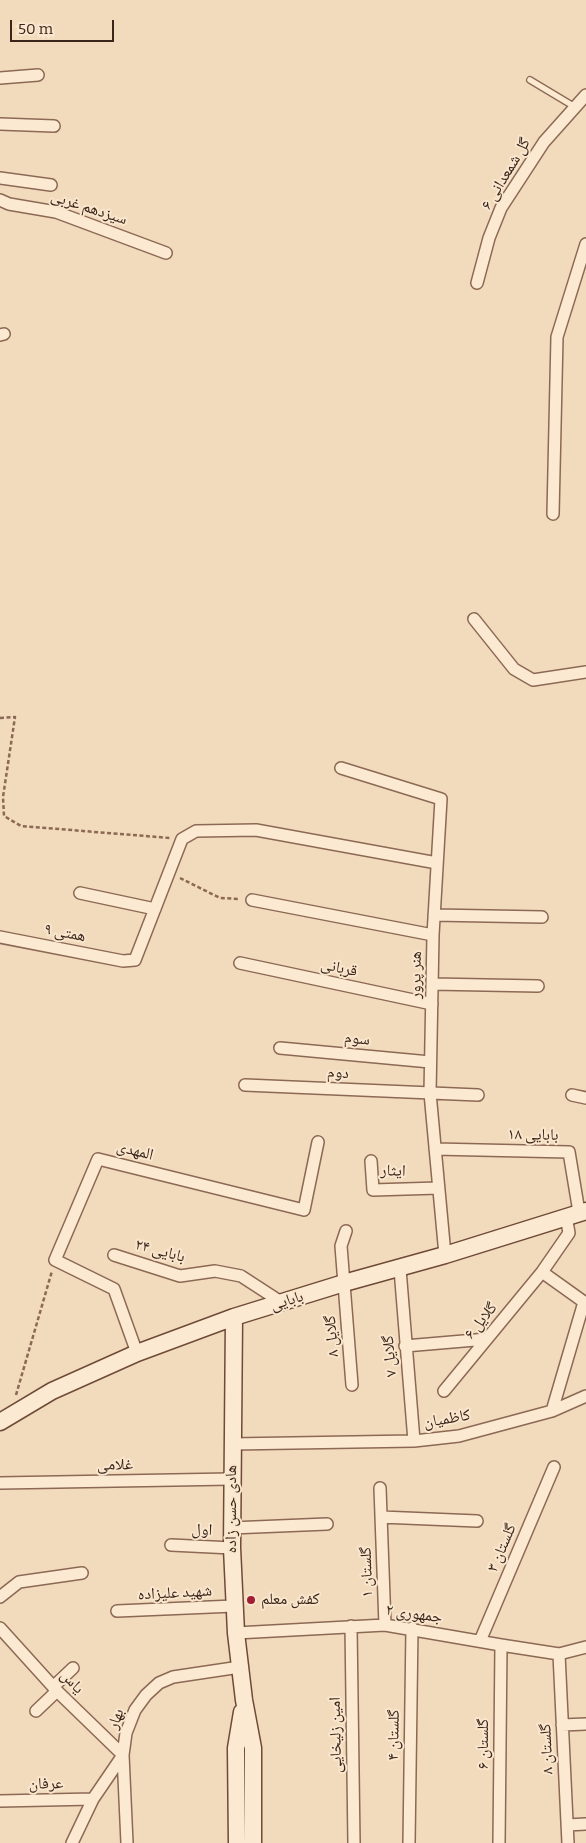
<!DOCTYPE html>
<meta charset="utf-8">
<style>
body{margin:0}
#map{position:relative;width:586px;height:1843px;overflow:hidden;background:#f2dabd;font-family:Bitter,serif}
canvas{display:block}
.scale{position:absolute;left:10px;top:20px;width:104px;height:22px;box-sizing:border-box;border:2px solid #3a251a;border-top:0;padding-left:6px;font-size:15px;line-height:18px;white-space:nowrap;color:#3a251a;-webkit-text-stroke:4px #f9e6cd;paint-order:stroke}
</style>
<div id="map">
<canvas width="586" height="1843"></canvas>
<div class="scale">50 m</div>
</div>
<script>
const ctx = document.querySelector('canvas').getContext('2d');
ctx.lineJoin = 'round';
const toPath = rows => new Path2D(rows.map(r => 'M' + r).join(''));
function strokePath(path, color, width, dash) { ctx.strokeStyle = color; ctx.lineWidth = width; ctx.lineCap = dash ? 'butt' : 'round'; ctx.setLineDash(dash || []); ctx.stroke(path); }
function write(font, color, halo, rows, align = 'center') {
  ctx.font = font + ' Bitter,"Noto Naskh Arabic",serif'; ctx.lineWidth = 4; ctx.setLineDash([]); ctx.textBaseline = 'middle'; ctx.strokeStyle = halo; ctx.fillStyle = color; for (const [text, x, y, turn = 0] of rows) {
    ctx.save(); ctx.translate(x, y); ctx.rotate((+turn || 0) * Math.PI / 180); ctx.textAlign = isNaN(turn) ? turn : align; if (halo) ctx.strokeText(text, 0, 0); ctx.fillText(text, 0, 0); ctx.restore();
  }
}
const path = toPath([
 [0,718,15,717,3,797,4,816,21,826,170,838],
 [180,878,220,898,240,899],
 [16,1395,52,1271]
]);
const lane = toPath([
 [530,80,575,107]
]);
const street = toPath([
 [0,78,38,75],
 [0,124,54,126],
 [0,178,51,185],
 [0,200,9,204,56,212,166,253],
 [477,283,489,238,501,208,544,142,586,95],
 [0,335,4,334],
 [553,514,557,337,586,244],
 [474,619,514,669,533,680,586,672],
 [341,768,441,799,433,935,430,1093,445,1255],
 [80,893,155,909],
 [252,900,433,935],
 [434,915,542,917],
 [0,937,123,961,135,960,182,839,196,831,256,830,437,863],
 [240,963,432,1004],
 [432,984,538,986],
 [280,1048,430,1062],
 [245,1085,478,1095],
 [572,1095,586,1098],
 [435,1149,569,1152,579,1212],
 [371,1161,373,1190,438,1188],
 [346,1231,341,1246,352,1385],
 [114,1255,180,1276,215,1271,241,1276,281,1302],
 [400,1269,414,1441],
 [542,1272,584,1302,586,1302],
 [405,1346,487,1339],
 [137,1353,114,1289,55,1260,98,1159,304,1210,318,1142],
 [444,1391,542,1272,569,1233,566,1216],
 [552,1411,584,1302],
 [232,1444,414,1441,459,1436,552,1411,586,1396],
 [0,1483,231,1479],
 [380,1488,385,1625],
 [381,1517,477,1521],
 [231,1528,327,1524],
 [171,1545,232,1548],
 [0,1597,19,1582,82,1573],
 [117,1611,234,1606],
 [351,1626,354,1843],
 [0,1628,57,1691,123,1755,127,1843],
 [236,1633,385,1625,501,1645,559,1654,586,1647],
 [480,1641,554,1467],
 [559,1654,568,1843],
 [53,1687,73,1668],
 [36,1711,57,1691],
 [562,1725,586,1724],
 [0,1801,93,1799],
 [567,1825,586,1824],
 [72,1843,93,1799,123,1755,126,1733,135,1710,146,1695,159,1683,173,1677,240,1667],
 [409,1843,412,1628],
 [499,1843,501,1645]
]);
const secondary = toPath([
 [234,1317,232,1548,236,1633,244,1700,253,1748,253,1843],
 [0,1422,52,1391,137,1353,234,1317,344,1283,445,1255,586,1211],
 [237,1843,236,1748,242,1712]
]);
const markers = [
 [251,1600,5,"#a21d33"]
];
const streetNames = [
 ["گل شمعدانی ۶",506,174,-59],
 ["سیزدهم غربی",89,208,18],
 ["همتی ۹",65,933,11],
 ["قربانی",339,968,12],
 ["هنر پرور",416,975,-89],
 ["سوم",357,1039,5],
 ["دوم",338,1073,3],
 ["بابایی ۱۸",533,1135,1],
 ["المهدی",135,1151,14],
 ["ایثار",393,1171,2],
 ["بابایی ۲۴",160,1251,15],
 ["بابایی",287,1301,-17],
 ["گلایل ۶",481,1321,-51],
 ["گلایل ۸",332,1336,-95],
 ["گلایل ۷",390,1356,-95],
 ["کاظمیان",447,1419,-10],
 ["غلامی",115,1465,-1],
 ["هادی حسن زاده",232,1509,-90],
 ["اول",202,1530,3],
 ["گلستان ۳",502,1548,-67],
 ["گلستان ۱",367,1572,-92],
 ["شهید علیزاده",175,1593,-3],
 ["جمهوری ۲",414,1614,8],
 ["یاس",72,1682,46],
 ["بهار",116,1719,-70],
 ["امین زلیخایی",336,1735,-91],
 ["گلستان ۴",394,1735,-89],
 ["گلستان ۶",484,1744,-90],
 ["گلستان ۸",547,1749,-93],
 ["عرفان",46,1784,-1]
];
const poiNames = [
 ["کفش معلم",261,1600]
];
strokePath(lane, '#8c6954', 8);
strokePath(street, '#8c6954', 14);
strokePath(secondary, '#6e4a37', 19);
strokePath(path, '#8c6954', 2.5, [4, 2.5]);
strokePath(lane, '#fce9d1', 5.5);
strokePath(street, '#fce9d1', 11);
strokePath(secondary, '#fce9d1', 16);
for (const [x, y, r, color] of markers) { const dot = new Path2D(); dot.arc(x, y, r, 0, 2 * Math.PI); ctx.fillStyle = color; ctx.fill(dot); strokePath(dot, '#f9e6cd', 2); }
write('16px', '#3a251a', '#f9e6cd', streetNames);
write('16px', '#3a251a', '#f9e6cd', poiNames, 'left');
</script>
